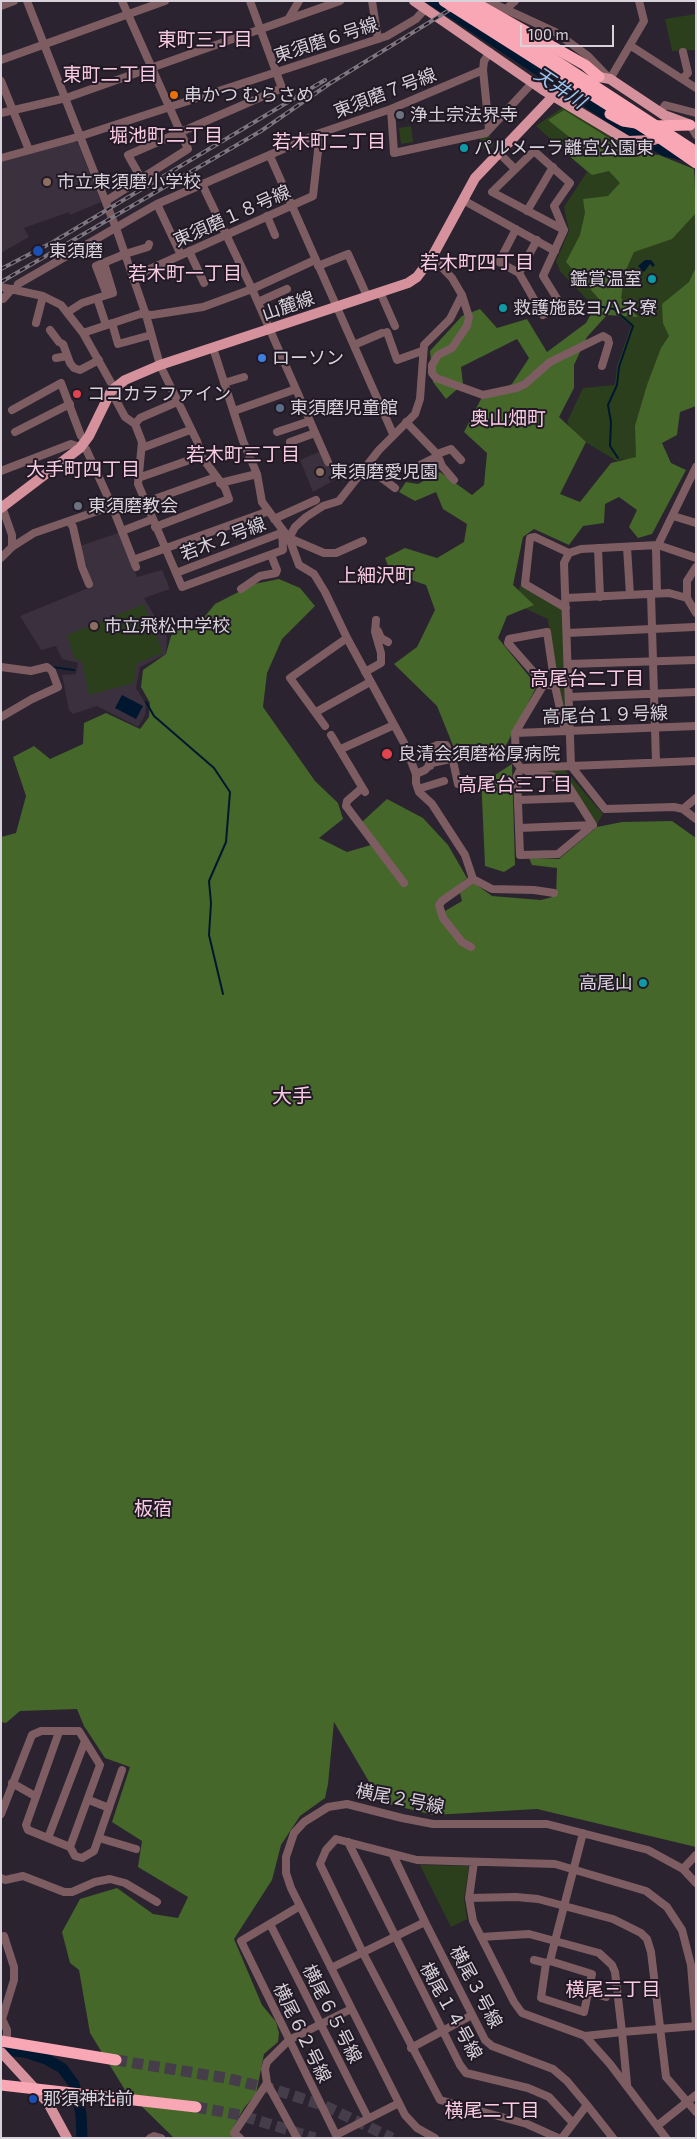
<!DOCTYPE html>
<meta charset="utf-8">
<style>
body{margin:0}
#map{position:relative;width:697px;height:2139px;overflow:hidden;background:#2b232f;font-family:"Exo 2",sans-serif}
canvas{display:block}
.frame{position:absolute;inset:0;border:2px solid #d8d3da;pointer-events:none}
.scale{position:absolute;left:520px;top:25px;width:94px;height:22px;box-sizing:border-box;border:2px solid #d8d3da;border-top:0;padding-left:6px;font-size:15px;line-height:18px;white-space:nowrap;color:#d8d3da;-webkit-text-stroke:4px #211925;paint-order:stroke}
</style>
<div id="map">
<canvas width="697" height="2139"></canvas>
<div class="frame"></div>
<div class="scale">100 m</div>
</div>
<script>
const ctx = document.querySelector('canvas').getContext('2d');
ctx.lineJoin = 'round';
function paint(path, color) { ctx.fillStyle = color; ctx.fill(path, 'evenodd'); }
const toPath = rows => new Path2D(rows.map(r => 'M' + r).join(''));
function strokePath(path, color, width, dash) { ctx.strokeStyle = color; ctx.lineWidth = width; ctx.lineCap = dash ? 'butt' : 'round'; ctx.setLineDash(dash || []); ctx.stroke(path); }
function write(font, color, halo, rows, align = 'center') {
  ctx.font = font + ' "Exo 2","Noto Sans JP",sans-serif'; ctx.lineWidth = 4; ctx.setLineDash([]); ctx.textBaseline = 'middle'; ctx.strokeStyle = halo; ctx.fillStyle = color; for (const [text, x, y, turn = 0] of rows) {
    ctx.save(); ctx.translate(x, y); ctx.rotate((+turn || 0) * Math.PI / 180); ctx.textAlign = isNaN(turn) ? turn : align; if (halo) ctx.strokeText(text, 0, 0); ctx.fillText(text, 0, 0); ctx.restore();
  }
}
const education = toPath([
 [73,141,78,143,101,202,70,215,69,212,24,228,29,237,1,253,1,162],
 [321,451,331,463,338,478,313,492,300,460],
 [121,532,137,577,162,570,170,589,144,598,167,637,166,654,140,667,136,688,146,704,145,715,138,727,97,706,73,714,69,710,62,675,76,674,78,663,62,659,56,646,41,650,20,616,93,586,80,546]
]);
const green = toPath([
 [696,14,696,50,672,51,665,19],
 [563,107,646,159,696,176,696,404,677,411,640,465,621,459,617,461,575,436,567,422,583,388,615,385,617,366,631,326,613,311,594,307,560,271,556,261,569,231,564,207,587,172,536,126],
 [411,126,413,142,401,144,399,128],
 [488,134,494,144,487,151,481,146,479,136],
 [521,584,563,610,566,725,555,688,548,619,513,603],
 [144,604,163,653,137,663,134,683,89,695,82,662,74,658,67,635],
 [531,768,565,770,603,814,597,824,562,777],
 [420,1865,469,1866,464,1899,467,1919,451,1927]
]);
const forest = toPath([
 [564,110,609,138,643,154,659,155,694,169,696,213,672,239,634,252,625,272,621,298,638,317,607,315,587,337,574,365,574,388,559,417,586,442,560,494,580,502,611,463,636,457,635,426,647,385,661,348,669,336,663,323,662,304,689,282,696,267,696,406,680,412,677,435,662,443,671,463,686,470,652,534,638,538,629,527,637,510,619,497,605,504,604,523,583,526,569,545,534,529,523,537,513,585,534,605,507,616,498,638,537,686,503,751,473,754,454,748,437,706,394,664,417,647,435,610,426,585,391,573,385,558,405,548,437,558,464,542,467,524,443,509,436,492,415,501,399,492,406,482,418,484,440,472,472,495,484,485,487,453,464,432,481,399,512,384,529,358,517,339,461,367,463,384,446,399,433,382,430,351,462,316,480,309,497,328,527,319,547,352,586,323,599,299,566,262,580,235,585,213,583,199,608,196,620,183,609,171,592,175,567,154,578,144,548,120],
 [279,579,300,588,315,606,282,639,267,673,263,707,315,781,338,803,343,819,319,838,347,852,378,843,362,822,387,799,423,818,448,845,467,878,435,904,440,914,462,901,460,893,474,883,492,896,541,900,556,896,557,868,532,865,529,858,559,859,597,827,622,822,672,821,696,838,696,1847,537,1809,433,1815,381,1802,334,1722,328,1784,325,1798,300,1816,281,1845,272,1880,234,1939,262,2005,276,2022,279,2033,278,2042,264,2054,256,2094,244,2108,231,2131,232,2138,174,2138,125,2090,90,2033,79,1970,70,1963,62,1932,80,1899,117,1888,153,1914,178,1918,188,1897,138,1867,142,1841,112,1822,130,1767,105,1758,84,1726,77,1709,20,1711,6,1723,1,1722,1,837,16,833,26,796,13,757,34,746,50,759,83,744,84,723,106,713,140,729,149,717,150,703,141,687,143,670,166,654,171,636,185,623,202,620,215,604,254,584],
 [512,764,515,865,504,872,485,866,481,776,495,775]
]);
const water = toPath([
 [424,1,442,1,696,157,696,170,684,161,663,156,633,139],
 [645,260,651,260,655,265,653,267,650,264,644,272,638,266],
 [122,695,143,706,136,719,115,708]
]);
const stream = toPath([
 [597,306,614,309,633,326,619,367,617,385,608,405,611,422,610,446,618,458],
 [52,667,74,670],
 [146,702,154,716,214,768,230,792,226,842,209,881,211,903,209,935,223,994]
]);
const river = toPath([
 [1,2050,25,2052,46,2059,62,2068,74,2084,81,2114,82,2138]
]);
const highwayTunnel = toPath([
 [116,2060,226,2078,276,2090,325,2106,392,2138],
 [196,2107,240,2115,315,2138]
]);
const minor = toPath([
 [27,1,116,228,146,315,160,365,197,441,201,456,225,488,229,499,155,527],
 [372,1,378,39],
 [488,1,555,32,588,56,610,79,644,21,639,1],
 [1,6,14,1],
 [506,9,515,1],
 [289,18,299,1],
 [631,46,696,88],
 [1,60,165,1],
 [483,70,489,129],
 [682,79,688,73,683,52],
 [1,81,29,150],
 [391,109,394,153,486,133,533,82],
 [1,113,66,98,340,1],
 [660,113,665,105,696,113],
 [690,125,696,135],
 [499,153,515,169],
 [270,156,393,434],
 [1,158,81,136,387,36,416,19,425,9],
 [142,180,128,155,282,88,250,1],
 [202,184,252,289,328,462],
 [463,200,555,251],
 [106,201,188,149,122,1],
 [157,204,181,255],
 [527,211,553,167],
 [267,216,275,235],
 [516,229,499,262,519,273,537,240],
 [189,251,204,283],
 [125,254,148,247,149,244],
 [432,257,452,278,462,295,469,317,467,326,452,348,438,355,432,365,432,373,436,378,483,395,516,388,525,384,550,362,603,336,608,339,609,343,602,366],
 [318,266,348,254,367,296],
 [519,273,543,315,561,305,543,276,564,230,554,206,570,183,534,151,492,192,564,230],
 [132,277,313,196,320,133],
 [1,287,43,296,61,305,83,333,114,388],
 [16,290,18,284,157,204,320,133,391,109,483,70,484,61,490,52],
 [380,292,395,326],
 [107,295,96,266,125,254],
 [97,298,106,325],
 [1,299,3,299,12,289],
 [258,302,287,289],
 [68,312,82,303,113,293,104,263],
 [36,323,43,296],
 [112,323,118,344,151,335],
 [50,330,59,342,63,344,70,363,74,368,80,370,99,360],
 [387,332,397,360,422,351],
 [83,333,140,314,152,315,203,307,252,289,315,260],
 [354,345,382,333],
 [213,348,243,441,257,474,262,502,282,529,289,538,324,553,336,553,363,541],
 [56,358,67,356],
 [224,383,244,377],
 [111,391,125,417,135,424,142,442,138,484,182,587,283,550,282,529],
 [12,410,61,383,81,436,85,440],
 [234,411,296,389],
 [307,414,328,404],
 [406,422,437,454,442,466,454,480],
 [135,424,140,418,177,402],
 [15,432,70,404],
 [277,432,310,421],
 [290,442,315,433],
 [142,448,190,430],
 [437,454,451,449,461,460],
 [367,467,395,488],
 [416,467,438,456],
 [696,467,658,545,581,549,569,553,564,563,571,766,605,809,674,807,683,809,696,819],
 [1,471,71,444,86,449,112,506,136,567],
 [138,478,201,456],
 [220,483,257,474],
 [146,502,216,477],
 [1,504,12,535,12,547],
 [673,516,696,523],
 [274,519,316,500],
 [69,521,73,527,82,567,89,584],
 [122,531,153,519],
 [289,538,299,565,314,574,325,592,347,638,404,743,416,774,416,783,419,792,432,804,465,855,473,879],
 [289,538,295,527,306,517,323,506,339,501,379,450,415,414,420,399,424,345,450,319,462,295],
 [627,547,630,595],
 [598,548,600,597],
 [1,558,12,547,34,533,112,506],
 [133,560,269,511],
 [176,573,281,533],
 [241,589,260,576,276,573,277,570,271,555],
 [657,593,656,549,658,545,696,558],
 [651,594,656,762],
 [566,598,669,593,687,598,696,613],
 [687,598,687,581,696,567],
 [566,608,525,584,530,538,535,537,569,553],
 [378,631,381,638,388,642],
 [567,633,694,627],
 [568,664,696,660],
 [1,667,31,671,47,667,52,671,58,687,32,699,1,717],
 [365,672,381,663,381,653,375,632,376,620],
 [544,684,515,733,516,762,521,768,696,761],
 [555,686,544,684,508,643,509,639,547,632,555,686,564,726,570,731],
 [569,697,696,692],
 [316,712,370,682],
 [325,726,290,678,347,638],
 [515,733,696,726],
 [331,735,365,792],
 [341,749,394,725],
 [430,766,425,751,437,745,446,745,453,761,458,784],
 [521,768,531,773,552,776,567,784,593,825,558,854,520,855,517,776,521,768],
 [416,774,425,770,432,763,496,749],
 [362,788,347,801,346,806,404,883],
 [418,789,444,781],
 [518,800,576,798],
 [683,809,696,798],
 [519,828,593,825],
 [473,879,492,889,534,890,554,893],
 [471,947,462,942,443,918,439,905,442,901,473,879],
 [59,1732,26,1825,28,1830,70,1847],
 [12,1783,35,1796],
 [89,1800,109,1808],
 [1,1814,32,1735,41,1731,79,1731,100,1765,70,1847,75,1856,82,1858,94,1851,122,1770],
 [583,1833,555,1941,599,1953,612,1965,615,1972,622,2032,696,2026],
 [48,1838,85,1741],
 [99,1838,136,1849],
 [348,1842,460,2065,466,2073,528,2088,549,2097,573,2123],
 [393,1855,425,1922],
 [474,1862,469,1898,473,1921,514,2002,522,2013,585,2036,610,2064,666,2138],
 [683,1869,696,1855],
 [1,1878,5,1880,23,1876,64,1892,72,1892,95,1882,110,1879,125,1883,157,1902],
 [469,1898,516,1897,538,1899,613,1919,641,1933,647,1939,651,1952,666,2077,696,2112],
 [300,1906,241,1941,336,2135,399,2103],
 [270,1924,368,2118],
 [481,1937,529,1934,555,1941,550,1961],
 [534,1960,546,1963,550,1961,592,1974,584,2012,541,1998,546,1963],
 [331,1968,425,1922,485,2040,492,2046,553,2069,567,2081,587,2105,562,2138],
 [588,1992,606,1997],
 [585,2036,622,2032,627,2084],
 [1,2042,7,2039,7,2030,2,2019,14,1980,14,1967,4,1936],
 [411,2048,472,2015],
 [267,2083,297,2138],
 [587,2105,613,2138],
 [657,2126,696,2095],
 [150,2138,154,2136,161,2138],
 [240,2138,234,2133,267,2083,265,2069,267,2062,289,2040,351,2009],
 [435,2138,417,2128,405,2115,291,1888,286,1873,286,1857,294,1833,304,1822,328,1807,347,1804,402,1818,433,1824,547,1824,648,1850,683,1869,696,1883],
 [558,2138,527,2124,440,2100,363,1953,320,1864,326,1850,336,1839,417,1860,555,1864,646,1891,667,1907,682,1930,691,1965,696,2026]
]);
const major = toPath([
 [414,1,543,90,628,141,654,140,665,135],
 [593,76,610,79,664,115,688,124],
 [1,508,80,448,89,436,111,391,125,380,160,365,408,283,417,277,432,257,475,178,558,91,579,80],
 [1,2052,48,2103,67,2138]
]);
const highway = toPath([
 [472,1,585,65,599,77],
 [610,114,623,121,636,123],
 [652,126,690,125]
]);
const rail = toPath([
 [1,269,53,242,325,80],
 [1,282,261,131,329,84,464,1]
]);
const highwayBridge = toPath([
 [444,1,657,136,696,163],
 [461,2,501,25,696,152],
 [1,2041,116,2060],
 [1,2085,196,2107]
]);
const markers = [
 [174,95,5,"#e8710a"],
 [400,115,5,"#6b7280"],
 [464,148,5,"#0f9aa8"],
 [47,182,5,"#8d6e63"],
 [38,251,6,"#1a4fb4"],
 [652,279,5,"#0f9aa8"],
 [503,308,5,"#0f9aa8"],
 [262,358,5,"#3f7fe0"],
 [77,394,5,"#e0444e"],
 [280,408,5,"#5c6f8a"],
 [320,472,5,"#8d6e63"],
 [78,506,5,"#6b7280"],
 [94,626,5,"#8d6e63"],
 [387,754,6,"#e0444e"],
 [643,983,5,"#0f9aa8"],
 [33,2099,5,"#1a4fb4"]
];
const streetNames = [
 ["東須磨６号線",326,40,-18],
 ["東須磨７号線",385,93,-21],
 ["東須磨１８号線",232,216,-24],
 ["山麓線",288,306,-19],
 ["若木２号線",223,539,-21],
 ["高尾台１９号線",605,715,-2],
 ["横尾２号線",400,1799,11],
 ["横尾３号線",476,1987,62],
 ["横尾１４号線",451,2011,61],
 ["横尾６５号線",332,2014,63],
 ["横尾６２号線",302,2033,64]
];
const poiNames = [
 ["串かつ むらさめ",184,95],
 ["浄土宗法界寺",410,115],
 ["パルメーラ離宮公園東",474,148],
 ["市立東須磨小学校",57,182],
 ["東須磨",49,251],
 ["鑑賞温室",642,279,"right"],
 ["救護施設ヨハネ寮",513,308],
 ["ローソン",272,358],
 ["ココカラファイン",87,394],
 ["東須磨児童館",290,408],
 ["東須磨愛児園",330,472],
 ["東須磨教会",88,506],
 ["市立飛松中学校",104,626],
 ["良清会須磨裕厚病院",398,754],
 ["高尾山",633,983,"right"],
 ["那須神社前",43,2099]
];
const neighbourhoodNames = [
 ["東町三丁目",205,40],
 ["東町二丁目",110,75],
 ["堀池町二丁目",166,136],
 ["若木町二丁目",329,142],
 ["若木町四丁目",477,263],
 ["若木町一丁目",185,274],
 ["奥山畑町",508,419],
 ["若木町三丁目",243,455],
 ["大手町四丁目",83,470],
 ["上細沢町",376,576],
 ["高尾台二丁目",587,679],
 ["高尾台三丁目",515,785],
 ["板宿",153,1509],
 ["横尾三丁目",613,1990],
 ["横尾二丁目",492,2111]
];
const waterNames = [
 ["天井川",560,88,34]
];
const quarterNames = [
 ["大手",292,1096]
];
paint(education, '#3a303e');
paint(green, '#2c3f1d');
paint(forest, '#456729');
paint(water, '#001730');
strokePath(stream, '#001730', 2);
strokePath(river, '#001730', 11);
strokePath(highwayTunnel, '#453d49', 11, [11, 5.5]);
strokePath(minor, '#7e5d62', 8);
strokePath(major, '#d6929c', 10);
strokePath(highway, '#f9a7b4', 11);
strokePath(rail, '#7e7781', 4);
strokePath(rail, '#211925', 2, [5.5]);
strokePath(highwayBridge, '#f9a7b4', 11);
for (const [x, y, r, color] of markers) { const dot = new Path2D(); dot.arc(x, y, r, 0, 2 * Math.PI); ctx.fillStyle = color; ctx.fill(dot); strokePath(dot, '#211925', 2); }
write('18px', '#d8d3da', '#211925', streetNames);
write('18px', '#d8d3da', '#211925', poiNames, 'left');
write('19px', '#f9cbe3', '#211925', neighbourhoodNames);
write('italic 19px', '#9ac6f1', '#211925', waterNames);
write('20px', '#f9cbe3', '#211925', quarterNames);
</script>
